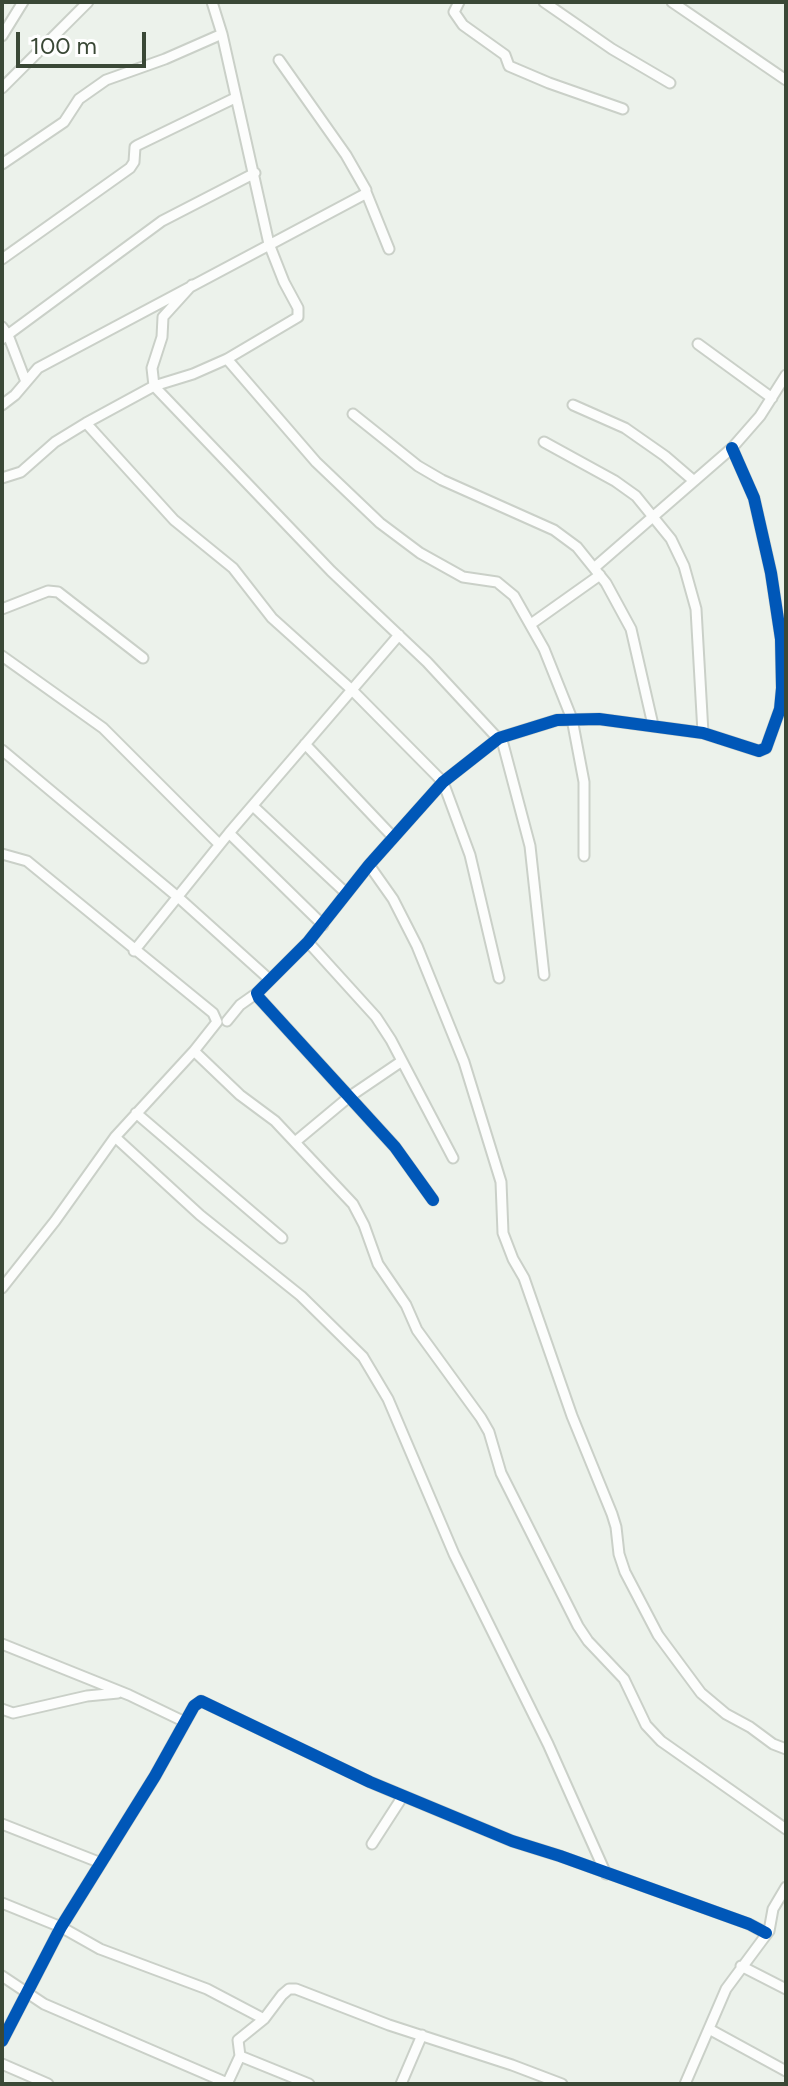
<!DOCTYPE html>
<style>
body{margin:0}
#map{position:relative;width:788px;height:2086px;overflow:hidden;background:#ecf2eb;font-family:Figtree,sans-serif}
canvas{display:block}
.frame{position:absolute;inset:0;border:4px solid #3a4836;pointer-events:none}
.scale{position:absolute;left:16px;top:32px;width:130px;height:36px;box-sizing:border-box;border:4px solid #3a4836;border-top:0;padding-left:10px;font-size:24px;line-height:28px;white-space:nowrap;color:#3a4836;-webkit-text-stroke:6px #fff;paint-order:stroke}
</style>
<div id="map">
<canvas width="788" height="2086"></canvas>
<div class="frame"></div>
<div class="scale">100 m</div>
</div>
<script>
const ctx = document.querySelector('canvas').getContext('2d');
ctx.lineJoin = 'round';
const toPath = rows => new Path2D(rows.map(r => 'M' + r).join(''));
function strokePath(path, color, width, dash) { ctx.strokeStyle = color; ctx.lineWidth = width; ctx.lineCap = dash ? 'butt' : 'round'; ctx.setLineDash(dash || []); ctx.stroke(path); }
const minor = toPath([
 [459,2,454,12,463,25,505,55,509,66,549,83,623,109],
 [544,2,612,49,670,83],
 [672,2,786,80],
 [2,36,23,2],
 [2,88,88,2],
 [2,164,64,122,79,99,106,80,165,59,222,34],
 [366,192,389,249],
 [2,259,130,168,134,162,135,147,138,145,235,98],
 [192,285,163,317,162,337,152,368,154,386,331,571,427,662,503,744,530,846,544,975],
 [2,327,8,335,26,382],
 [2,339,162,221,255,173],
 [698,344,772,398],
 [227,359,316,462,380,523,420,553,463,577,497,582,514,596,544,649,572,719,584,782,584,856],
 [2,405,15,395,38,368,365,194,366,190,346,155,279,60],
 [573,405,625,428,665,456,694,481],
 [353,414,418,466,442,480,554,530,577,547,606,583,631,629,653,725],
 [86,423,174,520,233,568,272,618,351,689,443,782,470,855,499,978],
 [544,442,615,481,636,496,671,539,684,566,696,609,703,733],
 [2,478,21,472,55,442,86,423,154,386,193,374,227,359,298,317,298,308,284,282,269,244,222,34,212,2],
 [594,568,732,448,760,416,786,375],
 [2,609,48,591,58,592,143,658],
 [531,624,600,575],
 [2,656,103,728,219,844],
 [305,744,393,837],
 [2,750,179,898,269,979],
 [253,806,346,893],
 [229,833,323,925],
 [2,854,27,861,213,1013,217,1022,194,1051,115,1137,55,1221,2,1288],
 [369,865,393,899,417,946,464,1062,501,1182,503,1233,513,1259,524,1278,572,1416,612,1514,616,1527,619,1554,625,1572,658,1635,701,1693,726,1714,750,1727,773,1744,786,1749],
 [308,942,376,1017,391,1040,453,1158],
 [134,951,229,833,399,635],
 [227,1021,240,1005,257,993],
 [194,1051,240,1095,275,1121,353,1204,364,1225,378,1264,406,1305,417,1330,481,1418,489,1432,501,1473,578,1626,588,1641,624,1679,646,1725,661,1741,786,1829],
 [136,1113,282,1238],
 [115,1137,200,1215,301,1296,363,1357,388,1399,454,1554,548,1744,606,1874],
 [295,1142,349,1097,402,1061],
 [433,1200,395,1147,259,998,257,993,308,942,369,865,443,782,499,738,557,720,599,719,703,733,759,751,766,748,780,709,782,688,781,639,771,573,754,498,732,448],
 [2,1644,129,1695,185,1722],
 [2,1709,13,1713,87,1696,118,1693],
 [2,1824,101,1863],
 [372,1844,403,1796],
 [2,1903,61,1927,100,1949,207,1989,264,2019],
 [741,1966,786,1989],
 [2,1976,44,2004,227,2083],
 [709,2029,786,2071],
 [2,2041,61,1927,155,1776,194,1706,201,1701,370,1782,512,1841,560,1856,749,1924,766,1933],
 [240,2056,309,2084],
 [2,2064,48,2084],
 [227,2084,240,2056,238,2040,264,2019,282,1995,289,1989,296,1989,389,2025,512,2065,562,2084],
 [401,2084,422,2035],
 [685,2084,726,1989,769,1931,773,1909,786,1887]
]);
const cycleway = toPath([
 [433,1200,395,1147,259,998,257,993,308,942,369,865,443,782,499,738,557,720,599,719,703,733,759,751,766,748,780,709,782,688,781,639,771,573,754,498,732,448],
 [2,2041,61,1927,155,1776,194,1706,201,1701,370,1782,512,1841,560,1856,749,1924,766,1933]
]);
strokePath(minor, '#cad0c8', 13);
strokePath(minor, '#fcfdfc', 9);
strokePath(cycleway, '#0057b8', 12);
</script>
